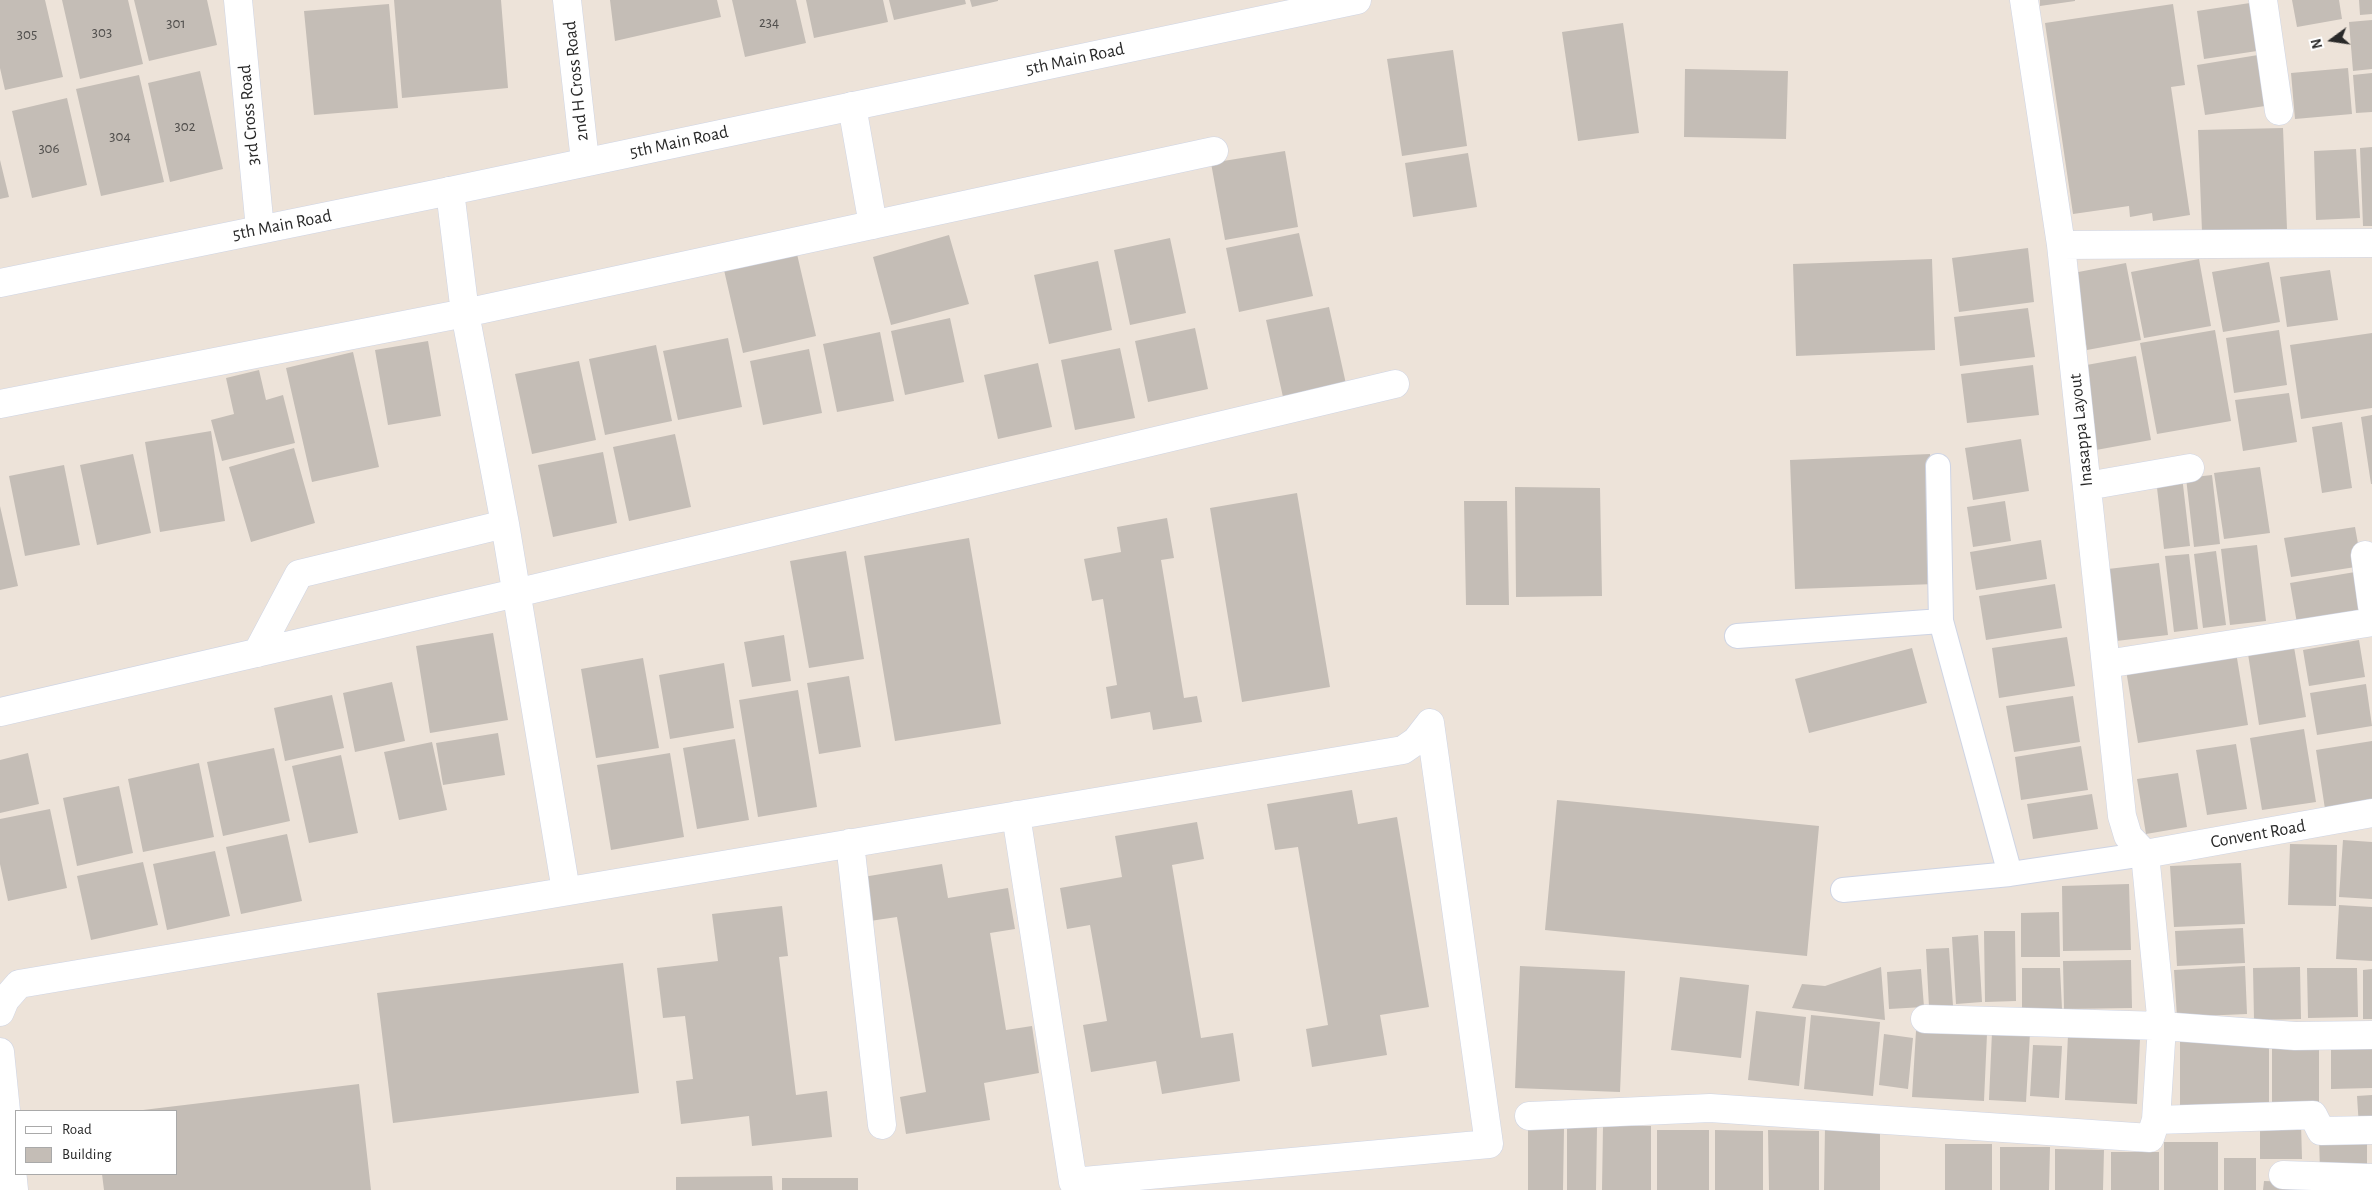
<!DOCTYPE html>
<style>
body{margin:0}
#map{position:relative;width:2372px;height:1190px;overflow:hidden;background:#ede3d9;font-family:"Alegreya Sans",sans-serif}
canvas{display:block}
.legend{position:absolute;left:15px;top:1110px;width:162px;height:65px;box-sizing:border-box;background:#fff;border:1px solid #a9a9a9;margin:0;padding:6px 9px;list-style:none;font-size:15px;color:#292929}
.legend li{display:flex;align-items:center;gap:10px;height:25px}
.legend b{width:25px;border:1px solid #a9a9a9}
.north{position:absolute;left:2307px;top:15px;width:50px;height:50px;-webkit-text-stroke:4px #fff;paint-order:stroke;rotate:256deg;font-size:14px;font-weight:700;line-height:20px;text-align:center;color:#292929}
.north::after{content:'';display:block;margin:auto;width:18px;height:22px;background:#292929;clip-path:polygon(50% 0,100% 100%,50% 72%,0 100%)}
</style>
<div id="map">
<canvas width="2372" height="1190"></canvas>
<ul class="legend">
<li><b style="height:6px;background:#fff"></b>Road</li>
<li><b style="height:14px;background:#c4bdb6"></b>Building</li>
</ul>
<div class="north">N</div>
</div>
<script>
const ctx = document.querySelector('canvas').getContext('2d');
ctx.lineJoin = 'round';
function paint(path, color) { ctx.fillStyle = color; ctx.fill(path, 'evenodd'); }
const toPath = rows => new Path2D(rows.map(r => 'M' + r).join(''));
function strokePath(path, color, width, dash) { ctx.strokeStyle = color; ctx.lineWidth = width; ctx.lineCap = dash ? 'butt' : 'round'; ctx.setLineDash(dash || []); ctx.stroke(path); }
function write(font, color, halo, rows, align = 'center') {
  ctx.font = font + ' "Alegreya Sans",sans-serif'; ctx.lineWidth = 4; ctx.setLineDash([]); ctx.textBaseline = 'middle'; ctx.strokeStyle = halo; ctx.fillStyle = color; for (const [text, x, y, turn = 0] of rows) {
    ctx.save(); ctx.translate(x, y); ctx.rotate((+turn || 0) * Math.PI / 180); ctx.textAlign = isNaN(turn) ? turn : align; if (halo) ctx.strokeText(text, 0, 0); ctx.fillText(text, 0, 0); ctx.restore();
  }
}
const building = toPath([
 [0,0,45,0,63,77,5,90,0,68],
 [62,0,128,0,143,64,80,79],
 [134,0,207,0,217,45,149,61],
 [394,0,501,0,508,88,402,98],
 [610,0,717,0,721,17,615,41],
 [732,0,796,0,806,43,745,57],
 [806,0,883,0,888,22,814,38],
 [889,0,965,0,966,4,894,20],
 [970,0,998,0,998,1,972,7],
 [2040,0,2075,0,2075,1,2040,6],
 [2292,0,2339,0,2342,19,2297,27],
 [2359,0,2372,0,2372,14,2360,15],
 [2250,3,2257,51,2204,59,2197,11],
 [389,4,398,108,314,115,304,11],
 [2173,4,2185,85,2171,87,2190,215,2153,221,2152,213,2130,217,2129,206,2073,214,2045,23],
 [2372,20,2372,69,2353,71,2349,22],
 [1623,23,1639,133,1578,141,1562,32],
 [1453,50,1467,146,1402,156,1387,59],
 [2258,55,2265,106,2205,115,2197,65],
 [2348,68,2352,114,2295,119,2291,73],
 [1685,69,1788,71,1786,139,1684,137],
 [200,71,223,169,170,182,148,83],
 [2372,73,2372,112,2356,113,2353,75],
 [139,75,164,182,101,196,76,89],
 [67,98,87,185,32,198,12,111],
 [2283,128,2287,229,2202,232,2198,130],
 [2372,147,2372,226,2363,226,2360,148],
 [2356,149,2360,218,2316,220,2314,151],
 [1285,151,1298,227,1225,240,1211,163],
 [1468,153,1477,207,1413,217,1405,163],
 [0,160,9,197,0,199],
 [1299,233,1313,296,1239,312,1226,248],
 [949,235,969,304,891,325,873,257],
 [1170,238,1186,313,1130,325,1114,250],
 [2028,248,2034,302,1959,312,1952,258],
 [797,254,816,336,743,353,724,270],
 [1932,259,1935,350,1796,356,1793,264],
 [2199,259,2211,326,2144,338,2131,272],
 [1098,261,1112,330,1049,344,1034,275],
 [2269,262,2280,322,2223,332,2212,272],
 [2126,263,2141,340,2087,350,2073,273],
 [2330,270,2338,320,2287,327,2280,277],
 [1329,307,1346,384,1283,397,1266,320],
 [2028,308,2035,357,1960,366,1954,317],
 [950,318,964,382,905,395,891,331],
 [1195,328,1208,389,1148,402,1135,341],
 [2215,330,2231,421,2157,434,2140,343],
 [2279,330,2287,385,2234,393,2226,338],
 [880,332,894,401,837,412,823,344],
 [2372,333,2372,408,2301,419,2290,345],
 [728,338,742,407,678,420,663,351],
 [428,341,441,416,388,425,375,350],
 [656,345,672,421,605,435,589,359],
 [1120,348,1135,418,1075,430,1061,360],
 [809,349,822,413,763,425,750,361],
 [353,352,379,467,312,482,286,368],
 [2136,356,2151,440,2096,450,2081,366],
 [579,361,596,440,532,454,515,374],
 [1038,363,1052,427,998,439,984,375],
 [2033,365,2039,415,1967,423,1961,374],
 [259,370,266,400,283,395,295,443,222,461,211,420,234,414,226,378],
 [2289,393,2297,442,2243,451,2235,400],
 [2372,415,2372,484,2371,484,2361,417],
 [2342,422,2352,488,2322,493,2312,427],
 [211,431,225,521,160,532,145,442],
 [675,434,691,507,629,521,613,447],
 [2021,439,2029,491,1973,500,1965,448],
 [294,448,315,523,251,542,229,467],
 [603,452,617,523,553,537,538,465],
 [133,454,151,533,97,545,80,465],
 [1930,454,1935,584,1795,589,1790,460],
 [64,465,80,545,25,556,9,476],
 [2260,467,2270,533,2224,539,2214,473],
 [2212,475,2220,544,2194,547,2186,478],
 [2182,476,2190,546,2164,549,2156,479],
 [1515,487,1600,488,1602,596,1516,597],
 [1297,493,1330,687,1242,702,1210,508],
 [1464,501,1507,501,1509,605,1466,605],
 [2005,501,2011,541,1973,547,1967,507],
 [0,506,18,586,0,590],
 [1167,518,1174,558,1161,560,1184,698,1197,696,1202,722,1153,730,1150,712,1111,719,1106,687,1117,685,1103,599,1092,601,1084,559,1121,552,1117,527],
 [2355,527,2362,566,2291,577,2284,538],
 [969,538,1001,724,895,741,864,556],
 [2041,540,2047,579,1976,590,1970,552],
 [2257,545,2266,621,2230,625,2221,549],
 [846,551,864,659,809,668,790,561],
 [2216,551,2226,625,2203,628,2194,554],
 [2189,554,2198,629,2174,632,2165,556],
 [2159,563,2168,635,2116,641,2108,569],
 [2355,572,2363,619,2298,629,2290,583],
 [2055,584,2062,628,1986,640,1979,596],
 [493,633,508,720,430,733,416,646],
 [784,635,791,681,752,687,744,642],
 [2067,637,2075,686,1999,698,1992,648],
 [2359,640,2365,677,2309,686,2303,650],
 [2294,647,2306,717,2259,725,2248,654],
 [1912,648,1927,703,1809,733,1795,679],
 [2236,652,2248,725,2138,743,2126,670],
 [643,658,659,748,596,758,581,669],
 [724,663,734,728,670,739,659,675],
 [849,676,861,747,819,754,807,683],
 [392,682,405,741,355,752,343,693],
 [2366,684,2372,726,2317,735,2310,693],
 [798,690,817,807,758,817,739,700],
 [332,695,344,748,285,761,274,708],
 [2073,696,2080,742,2014,752,2006,706],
 [2304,729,2316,802,2262,810,2250,738],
 [498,733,505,775,443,785,436,743],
 [735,739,749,820,697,829,683,748],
 [2372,741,2372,801,2325,809,2316,750],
 [432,742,447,810,399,820,384,752],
 [2236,744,2247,809,2207,815,2196,750],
 [2081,746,2088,790,2021,800,2015,757],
 [274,748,290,821,223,836,207,762],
 [28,753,39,804,0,813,0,760],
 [670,753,684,837,611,850,597,765],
 [341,755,358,833,309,843,292,766],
 [199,763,214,837,143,852,128,779],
 [2178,773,2187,827,2146,834,2137,779],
 [119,786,133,853,77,866,63,798],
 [1352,790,1358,824,1397,817,1429,1007,1380,1015,1387,1055,1312,1067,1306,1029,1328,1025,1298,847,1275,850,1267,804],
 [2092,794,2098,829,2033,839,2027,804],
 [1557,800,1819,826,1807,956,1545,930],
 [50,809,67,888,8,901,0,864,0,819],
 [1197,822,1204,859,1172,865,1201,1038,1233,1033,1240,1081,1162,1094,1156,1061,1091,1072,1083,1025,1107,1021,1090,925,1067,929,1060,888,1122,877,1115,836],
 [287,834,302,901,241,914,226,847],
 [2343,840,2372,842,2372,899,2339,897],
 [2290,844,2337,845,2336,906,2288,905],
 [215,851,230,916,167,930,153,864],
 [143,862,158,925,91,940,77,876],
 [2241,863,2245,924,2174,927,2170,866],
 [942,864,948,898,1008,888,1015,929,990,933,1006,1030,1032,1026,1039,1073,984,1083,990,1120,906,1134,900,1097,926,1092,897,917,870,921,863,877],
 [2129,884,2131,950,2063,951,2062,886],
 [2339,905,2372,907,2372,961,2336,959],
 [782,906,788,956,779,957,796,1095,827,1091,832,1137,752,1146,749,1116,681,1124,676,1081,693,1079,685,1016,663,1018,657,968,718,961,712,914],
 [2059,912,2060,957,2021,957,2021,913],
 [2243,928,2245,963,2177,966,2175,931],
 [1984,931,2015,931,2016,1001,1985,1002],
 [1978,935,1982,1002,1956,1004,1952,937],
 [1949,948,1953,1006,1929,1007,1926,949],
 [2131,960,2132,1008,2064,1009,2063,961],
 [623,963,639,1093,393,1123,377,993],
 [1520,966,1625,971,1620,1092,1515,1088],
 [2245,966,2247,1014,2177,1017,2174,970],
 [1881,967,1885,1020,1792,1008,1802,984,1825,986],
 [2300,967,2301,1019,2254,1020,2253,968],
 [2022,968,2060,968,2062,1009,2022,1010],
 [2307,968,2357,968,2358,1017,2308,1018],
 [1921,969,1924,1007,1889,1009,1887,972],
 [2372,969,2372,1019,2363,1019,2363,970],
 [1680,977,1749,985,1741,1058,1671,1050],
 [1756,1011,1806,1017,1799,1086,1748,1080],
 [1811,1015,1880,1022,1873,1096,1804,1089],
 [1916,1031,1987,1034,1984,1101,1912,1097],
 [1992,1032,2030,1033,2026,1102,1989,1100],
 [1884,1034,1913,1038,1908,1089,1879,1085],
 [2068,1035,2140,1039,2137,1104,2065,1100],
 [2180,1041,2269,1041,2269,1111,2180,1110],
 [2372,1041,2372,1088,2331,1089,2331,1042],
 [2033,1045,2062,1046,2059,1098,2030,1096],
 [2319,1048,2319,1102,2272,1103,2272,1049],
 [359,1084,371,1190,104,1190,102,1174,176,1174,176,1111,143,1110],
 [2372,1095,2372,1126,2359,1127,2357,1096],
 [2260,1123,2301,1123,2302,1159,2260,1159],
 [1603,1126,1651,1126,1651,1190,1602,1190],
 [1567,1127,1597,1127,1596,1190,1567,1190],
 [1825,1127,1880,1127,1880,1190,1824,1190],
 [1528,1129,1564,1129,1563,1190,1528,1190],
 [1657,1130,1709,1130,1709,1190,1657,1190],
 [1715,1130,1763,1131,1763,1190,1715,1190],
 [1768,1130,1819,1131,1819,1190,1769,1190],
 [2367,1136,2367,1172,2320,1172,2319,1137],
 [2164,1142,2218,1142,2218,1190,2164,1190],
 [1945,1144,1992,1144,1992,1190,1945,1190],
 [2000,1147,2050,1147,2049,1190,2000,1190],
 [2055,1149,2104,1150,2103,1190,2055,1190],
 [2111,1152,2159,1152,2159,1190,2111,1190],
 [2224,1158,2256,1158,2256,1190,2224,1190],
 [772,1176,773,1190,676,1190,676,1177],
 [782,1178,858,1178,858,1190,782,1190],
 [2264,1181,2320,1183,2319,1190,2263,1190]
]);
const lane = toPath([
 [1938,466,1941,621],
 [1737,636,1941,621,2010,874],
 [1843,890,2010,874,2145,854]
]);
const street = toPath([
 [238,0,260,229],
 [567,0,585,161],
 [2024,0,2061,245,2122,816,2128,836,2145,854],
 [2263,0,2279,111],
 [852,106,873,225],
 [450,191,465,313,505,524,566,891],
 [2061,245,2372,243],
 [0,404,465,313,1214,151],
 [2087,486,2190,468],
 [2365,555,2372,606],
 [257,653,299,574,505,524],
 [2106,664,2372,622],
 [0,712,516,593,1395,384],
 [1016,815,1073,1182,1489,1144,1430,723],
 [850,843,882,1125],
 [2145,854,2372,813],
 [0,1012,5,1000,19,984,1403,750,1416,741,1430,723],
 [1925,1019,2162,1026,2295,1036,2372,1035],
 [0,1052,14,1190],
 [1529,1116,1710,1108,2150,1138,2156,1120,2162,1026,2145,854],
 [2156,1120,2313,1115,2321,1131,2372,1130],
 [2283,1175,2372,1178]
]);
const secondary = toPath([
 [0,283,450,191,1357,0]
]);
const numberNames = [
 ["234",769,22],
 ["301",176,23],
 ["303",102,32],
 ["305",27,34],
 ["302",185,126],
 ["304",120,136],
 ["306",49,148]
];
const streetNames = [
 ["5th Main Road",1075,59,-12],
 ["2nd H Cross Road",576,81,-96],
 ["3rd Cross Road",249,115,-95],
 ["5th Main Road",679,142,-12],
 ["5th Main Road",282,225,-11],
 ["Inasappa Layout",2081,430,-96],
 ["Convent Road",2258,834,-10]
];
paint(building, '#c4bdb6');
strokePath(lane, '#ced4e4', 26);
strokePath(street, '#ced4e4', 29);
strokePath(secondary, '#ced4e4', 29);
strokePath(lane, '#fff', 24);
strokePath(street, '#fff', 28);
strokePath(secondary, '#fff', 28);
write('15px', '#504e4c', null, numberNames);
write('18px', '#292929', '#fff', streetNames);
</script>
